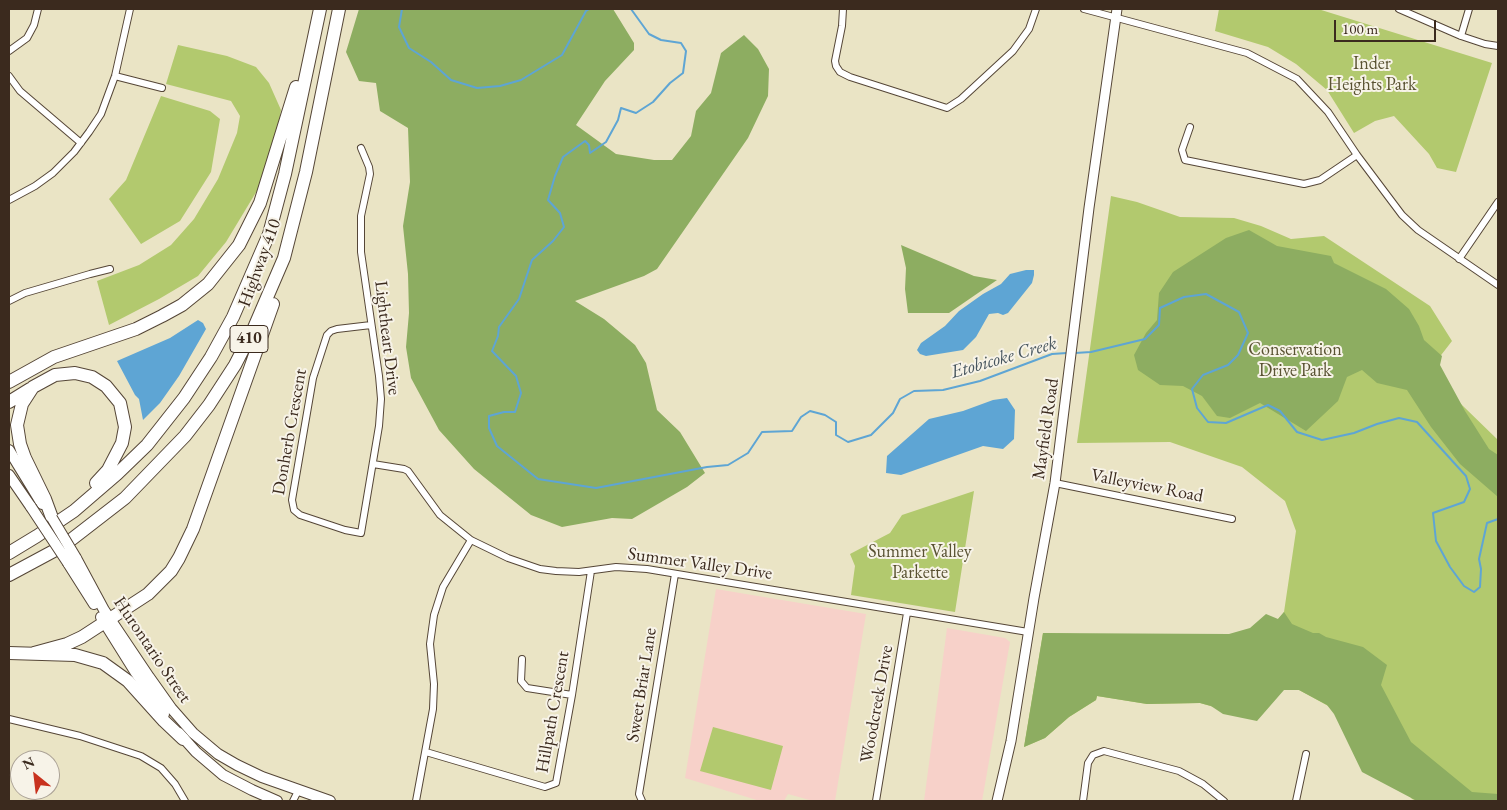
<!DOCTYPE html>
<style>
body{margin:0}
#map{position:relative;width:1507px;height:810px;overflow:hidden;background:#eae4c5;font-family:"EB Garamond",serif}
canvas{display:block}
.frame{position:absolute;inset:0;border:10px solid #3b2a1e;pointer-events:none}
.north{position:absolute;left:10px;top:750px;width:50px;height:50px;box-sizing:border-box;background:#f7f3e8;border:1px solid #aca397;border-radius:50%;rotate:331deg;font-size:14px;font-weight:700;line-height:20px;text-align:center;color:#3b2a1e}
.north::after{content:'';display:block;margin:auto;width:18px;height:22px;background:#c8321e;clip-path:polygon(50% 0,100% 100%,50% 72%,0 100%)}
.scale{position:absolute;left:1334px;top:20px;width:102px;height:22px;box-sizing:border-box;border:2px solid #3b2a1e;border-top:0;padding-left:6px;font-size:15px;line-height:18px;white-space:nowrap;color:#3b2a1e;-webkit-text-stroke:4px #f7f3e8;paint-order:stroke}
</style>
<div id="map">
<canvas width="1507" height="810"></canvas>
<div class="frame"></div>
<div class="north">N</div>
<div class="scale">100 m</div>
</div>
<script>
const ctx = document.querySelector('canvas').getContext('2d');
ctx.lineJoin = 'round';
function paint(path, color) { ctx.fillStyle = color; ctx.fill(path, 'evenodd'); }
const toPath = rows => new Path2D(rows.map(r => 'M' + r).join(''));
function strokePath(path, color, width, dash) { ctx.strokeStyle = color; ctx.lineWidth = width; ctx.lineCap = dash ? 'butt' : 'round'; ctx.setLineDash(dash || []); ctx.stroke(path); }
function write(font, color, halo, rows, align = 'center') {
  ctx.font = font + ' "EB Garamond",serif'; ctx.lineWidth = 4; ctx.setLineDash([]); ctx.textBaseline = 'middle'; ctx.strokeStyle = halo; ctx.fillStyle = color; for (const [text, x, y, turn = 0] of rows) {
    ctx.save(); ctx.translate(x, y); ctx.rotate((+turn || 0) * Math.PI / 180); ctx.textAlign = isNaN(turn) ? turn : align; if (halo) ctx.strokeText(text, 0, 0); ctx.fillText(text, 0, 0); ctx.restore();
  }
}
const built = toPath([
 [716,589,866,614,835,801,813,801,788,794,784,801,760,801,685,778],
 [947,628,1005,638,1010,642,982,801,924,801]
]);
const green = toPath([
 [1219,9,1318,9,1492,63,1456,172,1437,168,1429,154,1394,116,1375,121,1354,133,1327,90,1296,64,1268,47,1215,31],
 [178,45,227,56,256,67,269,83,281,110,276,139,258,189,226,242,198,276,159,299,109,325,97,281,139,265,171,245,194,219,218,179,237,133,240,116,231,101,166,84],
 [161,96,210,111,220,119,211,172,180,221,141,244,109,199,126,180],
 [1111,196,1137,202,1180,217,1234,218,1261,226,1291,239,1324,236,1430,306,1452,341,1428,372,1498,440,1498,801,1417,801,1412,799,1343,714,1299,690,1267,689,1228,711,1200,703,1147,704,1097,696,1096,700,1069,717,1045,738,1024,747,1043,633,1261,639,1284,612,1296,531,1285,501,1242,467,1170,442,1077,443],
 [974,491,955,612,851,595,855,566,850,554,890,533,902,515],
 [713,727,783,746,771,790,700,771]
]);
const forest = toPath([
 [359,9,613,9,634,43,634,50,605,81,576,125,616,154,654,160,672,160,691,136,696,111,711,93,721,53,744,35,758,49,769,69,768,96,748,138,657,269,644,276,575,301,604,319,635,345,646,363,657,410,680,432,705,473,687,487,632,519,612,518,562,527,531,515,474,469,439,430,411,378,406,347,409,313,408,274,403,226,410,182,408,128,380,111,376,83,359,81,346,52],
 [1249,230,1277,246,1331,256,1334,263,1386,289,1409,309,1419,326,1424,340,1442,356,1440,365,1465,411,1489,449,1498,455,1498,497,1460,464,1431,427,1407,390,1377,383,1362,370,1347,377,1338,401,1306,431,1260,403,1230,418,1217,416,1202,396,1183,386,1160,385,1138,370,1134,355,1146,333,1157,320,1159,293,1173,272,1226,238],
 [901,245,974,276,997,280,949,313,908,313,905,289,906,268],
 [1284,612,1292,624,1313,633,1319,633,1326,637,1363,647,1387,665,1381,685,1411,742,1472,792,1498,794,1498,801,1417,801,1362,772,1334,714,1327,705,1299,690,1284,690,1257,721,1223,714,1211,706,1200,703,1147,704,1097,696,1096,700,1069,717,1045,738,1024,747,1043,633,1229,634,1250,628,1266,614,1278,619]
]);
const water = toPath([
 [1026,270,1034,270,1034,275,1032,283,1008,313,1003,315,998,313,989,314,976,337,963,350,926,356,920,354,917,350,921,343,945,326,959,311,983,294,1001,284,1010,274],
 [198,320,203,323,206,329,179,376,160,403,143,420,139,399,135,395,117,361,170,338],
 [1007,398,1015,410,1014,439,1003,449,983,446,901,475,886,473,887,456,929,419,963,411,993,400]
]);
const stream = toPath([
 [402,9,399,27,409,48,431,62,451,80,477,88,500,86,521,80,562,55,586,11,589,9],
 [631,9,649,34,661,40,681,43,686,51,683,73,670,83,653,102,636,113,621,108,618,120,606,142,590,153,589,145,585,141,563,157,555,176,548,200,560,213,564,227,553,241,532,260,519,299,499,327,498,336,492,351,516,376,521,393,515,412,504,412,489,416,489,428,497,446,538,479,596,488,707,467,728,465,748,453,762,432,792,431,801,417,810,411,825,415,836,422,836,435,848,442,871,435,893,413,900,399,914,391,943,390,980,381,1052,354,1067,353],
 [1075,353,1091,352,1145,339,1159,325,1160,308,1184,297,1206,294,1239,312,1248,333,1238,355,1228,365,1203,375,1192,389,1197,408,1208,422,1226,423,1268,405,1280,411,1297,432,1322,440,1354,433,1377,424,1399,418,1417,422,1466,476,1470,489,1464,502,1433,513,1436,541,1450,567,1464,586,1474,592,1480,587,1481,569,1479,559,1487,523,1498,519]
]);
const street = toPath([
 [843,9,842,26,835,61,836,66,840,72,850,77,947,108,961,99,1013,51,1029,29,1036,9],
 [1084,9,1247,53,1297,79,1328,112,1357,155,1402,215,1418,230,1498,285],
 [1399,9,1461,36,1485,44,1498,46],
 [1461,36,1469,9],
 [9,51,27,38,34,25,38,9],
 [9,76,20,91,81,143],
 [115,76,162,88],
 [1190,127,1182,150,1185,160,1304,184,1320,180,1357,155],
 [361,148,369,167,370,174,361,216,361,252,379,376,381,399,379,426,361,533,345,530,300,515,294,510,292,500,313,378,327,335,331,331,337,329,371,325],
 [9,200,35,186,53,173,74,152,89,132,101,114,115,76,130,9],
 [1459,259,1498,202],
 [9,301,25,293,90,274,110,269],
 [373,464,404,469,408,471,440,515,471,540,508,558,540,569,556,571,579,572,616,567,647,569,1028,632],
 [1055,483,1232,519],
 [522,659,521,681,527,688,572,695],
 [9,719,80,736,141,756,161,768,175,784,185,801],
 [426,752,545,787,556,783,572,695,591,571],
 [293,801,298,791],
 [416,801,433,709,434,684,430,644,434,615,443,587,471,540],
 [642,801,639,794,675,574],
 [876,801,907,613],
 [1083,801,1088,763,1093,755,1104,751,1179,771,1203,784,1224,801],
 [1296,801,1306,754]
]);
const secondary = toPath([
 [997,801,1011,741,1034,598,1055,483,1089,208,1117,9]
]);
const primary = toPath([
 [9,450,42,504],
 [9,475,31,507],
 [76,558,104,610,149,677,171,708,193,733,218,754,237,765,262,777,330,801],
 [68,563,94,604],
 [101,617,136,673,164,714],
 [179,733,196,752,223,775,252,790,277,801]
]);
const highway = toPath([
 [9,382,54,357,136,329,162,316,182,305,208,284,239,245,260,203,296,87],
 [9,402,30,389],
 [52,518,45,499,25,458,20,444,17,425,22,404,33,387,55,375,75,373,92,377,106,386,120,403,125,427,122,443,108,470,96,483],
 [9,553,37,536,74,511,117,474,147,445,184,398,211,357,233,317,269,234,285,174,320,9],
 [9,575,63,546,125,498,185,436,209,405,235,365,253,330,284,258,306,172,339,9],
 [9,653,75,655,103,663,128,681,164,721,183,739],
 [34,653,67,644,82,637,148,594,171,571,179,558,193,529,273,304]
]);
const primaryBridge = toPath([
 [31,507,68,563],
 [52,518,76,558]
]);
const shields = [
 [249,339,38]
];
const shieldNames = [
 ["410",249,339]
];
const parkNames = [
 ["Inder",1372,64],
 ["Heights Park",1372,85],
 ["Conservation",1295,350],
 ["Drive Park",1295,371],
 ["Summer Valley",920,552],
 ["Parkette",920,573]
];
const streetNames = [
 ["Highway 410",260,263,-70],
 ["Lightheart Drive",387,338,83],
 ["Mayfield Road",1046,429,-82],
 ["Donherb Crescent",290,432,-80],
 ["Valleyview Road",1147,486,11],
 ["Summer Valley Drive",700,564,8],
 ["Hurontario Street",152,650,56],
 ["Sweet Briar Lane",642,685,-81],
 ["Woodcreek Drive",877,704,-80],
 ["Hillpath Crescent",553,712,-80]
];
const waterNames = [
 ["Etobicoke Creek",1004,358,-16]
];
paint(built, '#f7d1c9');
paint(green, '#b2c96e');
paint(forest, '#8dad61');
paint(water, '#5ea5d4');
strokePath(stream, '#5ea5d4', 2);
strokePath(street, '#554637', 8);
strokePath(secondary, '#554637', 11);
strokePath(primary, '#554637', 12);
strokePath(highway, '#554637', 14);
strokePath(street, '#fff', 6);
strokePath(secondary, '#fff', 9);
strokePath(primary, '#fff', 10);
strokePath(highway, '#fff', 12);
strokePath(primaryBridge, '#554637', 12, []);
strokePath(primaryBridge, '#fff', 10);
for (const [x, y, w] of shields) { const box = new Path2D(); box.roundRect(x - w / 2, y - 13.5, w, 27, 4); ctx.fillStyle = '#f7f3e8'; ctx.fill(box); strokePath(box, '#3b2a1e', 1); }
write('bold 16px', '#3b2a1e', null, shieldNames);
write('18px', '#595232', '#f7f3e8', parkNames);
write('18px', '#3b2a1e', '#f7f3e8', streetNames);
write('italic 19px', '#47555e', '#f7f3e8', waterNames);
</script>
